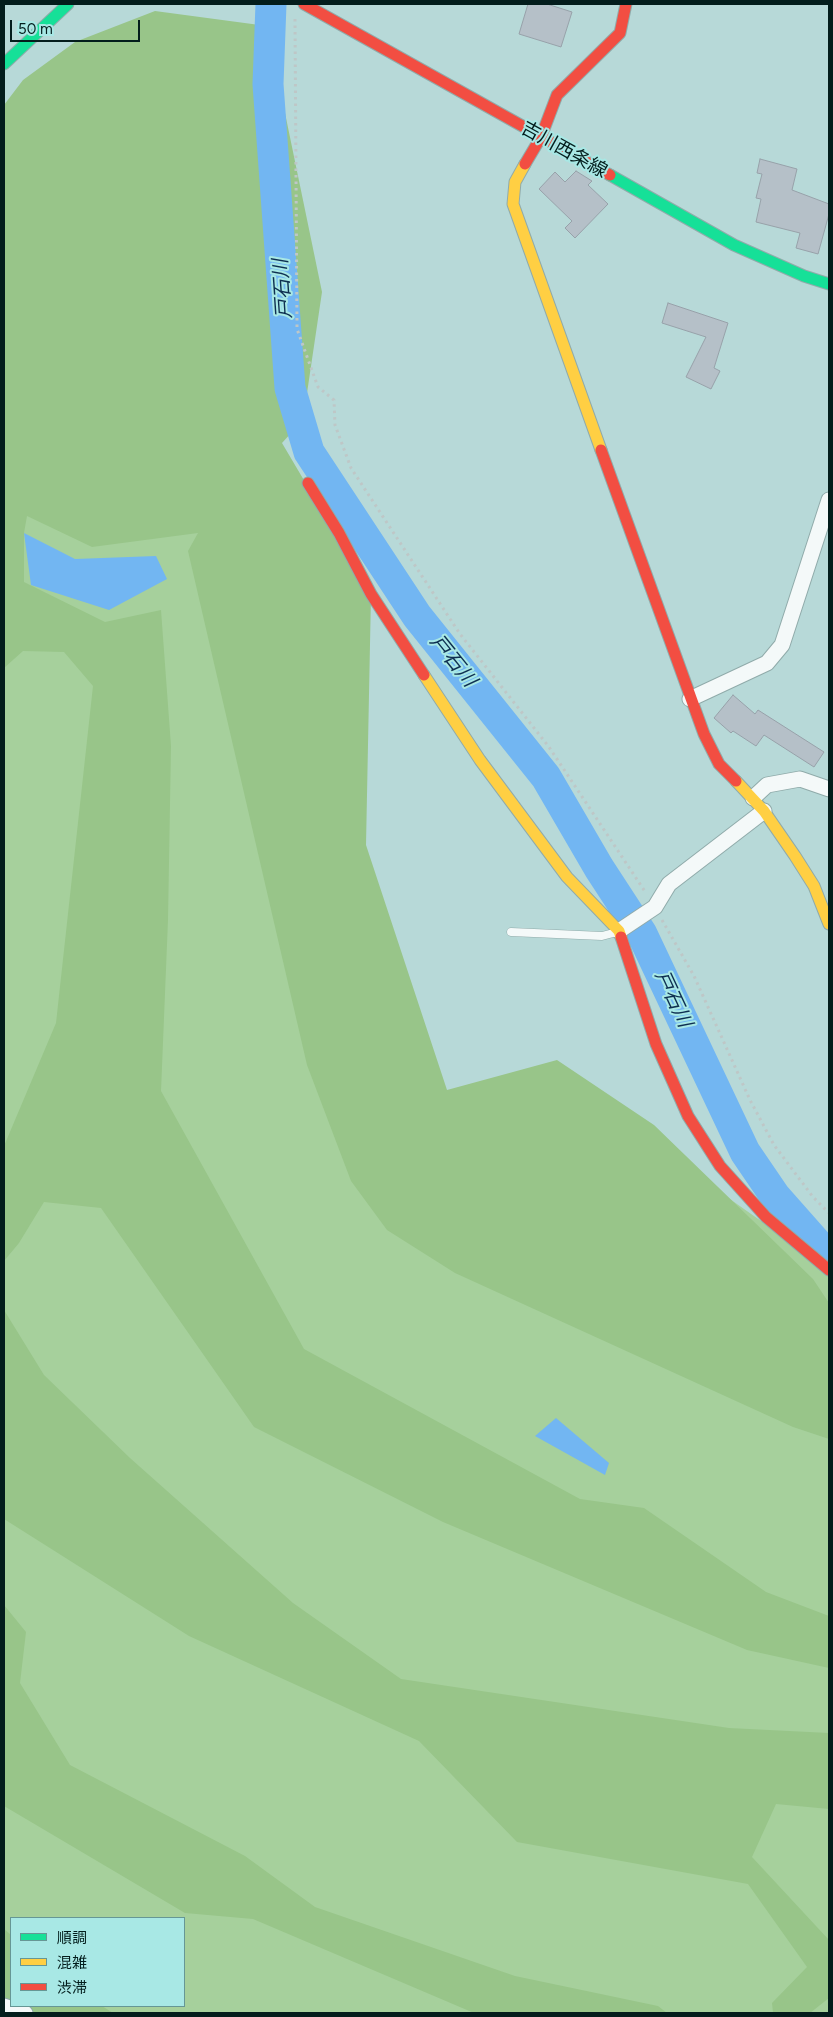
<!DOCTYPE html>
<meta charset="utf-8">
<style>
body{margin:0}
#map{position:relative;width:833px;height:2017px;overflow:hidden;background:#b7d9d8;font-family:Figtree,"Noto Sans JP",sans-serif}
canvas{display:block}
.frame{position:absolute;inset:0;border:5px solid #031d1c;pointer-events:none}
.legend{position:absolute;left:10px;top:1917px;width:175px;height:90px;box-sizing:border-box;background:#a8e8e5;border:1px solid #669795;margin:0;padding:6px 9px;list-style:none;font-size:15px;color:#031d1c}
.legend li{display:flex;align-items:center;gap:10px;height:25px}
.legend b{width:25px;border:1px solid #669795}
.scale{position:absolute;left:10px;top:20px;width:130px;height:22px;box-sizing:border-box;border:2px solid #031d1c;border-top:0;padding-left:6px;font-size:15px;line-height:18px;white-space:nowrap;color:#031d1c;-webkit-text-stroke:4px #a8e8e5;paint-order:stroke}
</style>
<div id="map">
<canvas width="833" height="2017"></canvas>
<div class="frame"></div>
<ul class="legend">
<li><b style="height:6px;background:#16e098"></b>順調</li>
<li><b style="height:6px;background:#ffcf43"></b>混雑</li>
<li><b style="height:6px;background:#f24e42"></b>渋滞</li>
</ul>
<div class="scale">50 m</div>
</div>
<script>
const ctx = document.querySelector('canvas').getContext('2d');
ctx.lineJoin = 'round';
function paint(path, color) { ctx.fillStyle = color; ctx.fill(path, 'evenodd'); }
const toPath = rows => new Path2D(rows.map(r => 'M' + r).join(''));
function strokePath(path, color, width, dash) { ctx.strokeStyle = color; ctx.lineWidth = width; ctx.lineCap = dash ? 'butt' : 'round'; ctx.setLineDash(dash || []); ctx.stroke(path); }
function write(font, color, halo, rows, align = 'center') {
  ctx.font = font + ' Figtree,"Noto Sans JP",sans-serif'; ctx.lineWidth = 4; ctx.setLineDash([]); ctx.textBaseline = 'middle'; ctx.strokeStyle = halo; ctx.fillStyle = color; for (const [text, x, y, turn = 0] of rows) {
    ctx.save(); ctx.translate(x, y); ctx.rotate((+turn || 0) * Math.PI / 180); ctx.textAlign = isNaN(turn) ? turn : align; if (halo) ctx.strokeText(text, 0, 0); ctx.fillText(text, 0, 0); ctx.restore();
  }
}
const green = toPath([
 [4,450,198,533,422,1100,567,1084,829,1269,829,2013,4,2013],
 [11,1918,184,1918,184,2006,11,2006]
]);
const forest = toPath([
 [155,11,267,26,322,292,303,420,282,443,371,594,366,845,447,1090,557,1060,654,1125,813,1279,829,1303,829,1439,793,1427,455,1273,387,1230,351,1181,307,1065,188,551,198,533,92,547,27,516,24,533,24,582,105,622,161,610,171,746,168,920,161,1091,304,1349,580,1499,644,1508,766,1592,829,1616,829,1668,747,1650,443,1522,254,1427,101,1208,44,1202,19,1243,4,1261,4,1146,56,1023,93,686,64,652,23,651,4,668,4,105,23,80,75,42],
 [4,1310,44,1375,130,1458,293,1603,401,1679,729,1728,829,1733,829,1809,776,1804,752,1857,829,1940,829,1998,810,2013,773,2013,772,2003,807,1967,748,1884,517,1842,419,1741,189,1636,4,1519],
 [4,1605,26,1632,20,1683,70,1765,245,1856,315,1907,515,1976,658,2006,667,2013,474,2013,253,1919,185,1913,4,1806],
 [4,1929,11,1935,11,2006,102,2006,113,2013,4,2013]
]);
const water = toPath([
 [24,533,75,559,156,556,167,579,109,610,31,585],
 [556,1418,609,1463,605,1475,535,1436]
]);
const river = toPath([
 [271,4,268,84,290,388,309,452,417,616,546,777,599,868,642,934,745,1152,775,1196,821,1248,829,1253]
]);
const building = toPath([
 [528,4,547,4,572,12,561,47,519,34,528,4],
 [760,159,797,169,792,190,829,204,829,214,818,254,796,248,800,233,756,222,761,199,756,198,762,174,757,173,760,159],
 [576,171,592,181,588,185,608,204,575,238,565,228,572,221,539,189,555,172,565,182,576,171],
 [668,303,728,323,714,368,720,371,711,389,686,377,706,337,662,323,668,303],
 [733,695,755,714,758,710,824,752,814,767,764,735,756,746,733,731,731,733,714,718,733,695]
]);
const path = toPath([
 [295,19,297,329,318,387,334,400,335,425,351,468,460,634,549,747,646,893],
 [662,920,694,976,750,1100,774,1145,813,1197,829,1213]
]);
const lane = toPath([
 [511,932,602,936,617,932]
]);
const street = toPath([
 [690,699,767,663,782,645,829,500],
 [753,798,767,785,800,779,829,789],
 [619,931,655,907,669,884,764,811],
 [4,2006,25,2013]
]);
const fast = toPath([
 [4,64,68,4],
 [610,175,734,245,804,276,829,284]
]);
const slow = toPath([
 [525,164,515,182,513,204,601,450],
 [424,675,480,760,567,877,619,931,621,937],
 [736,781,764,811,795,856,814,886,829,924]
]);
const jam = toPath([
 [304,4,610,175],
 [525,164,541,137,557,95,620,33,626,4],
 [601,450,704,734,719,764,736,781],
 [308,483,339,533,371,594,424,675],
 [621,937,656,1044,688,1116,720,1166,766,1217,829,1270]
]);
const streetNames = [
 ["吉川西条線",564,150,29]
];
const waterNames = [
 ["戸石川",283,289,-94],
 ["戸石川",453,661,51],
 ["戸石川",673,999,65]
];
paint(green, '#a6d09c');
paint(forest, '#98c589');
paint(water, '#72b6f2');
strokePath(river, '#72b6f2', 31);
paint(building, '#b5c0c8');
strokePath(building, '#97a1a9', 1);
strokePath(lane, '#90abaa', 9);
strokePath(street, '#90abaa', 17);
strokePath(fast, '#90abaa', 13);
strokePath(slow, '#90abaa', 13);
strokePath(jam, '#90abaa', 13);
strokePath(path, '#bec7c7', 3, [2.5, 4]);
strokePath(lane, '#f4f9f9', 8);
strokePath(street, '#f4f9f9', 15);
strokePath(fast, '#16e098', 11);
strokePath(slow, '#ffcf43', 11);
strokePath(jam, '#f24e42', 11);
write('19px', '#031d1c', '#a8e8e5', streetNames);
write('italic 20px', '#0e2f51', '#a8e8e5', waterNames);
</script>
